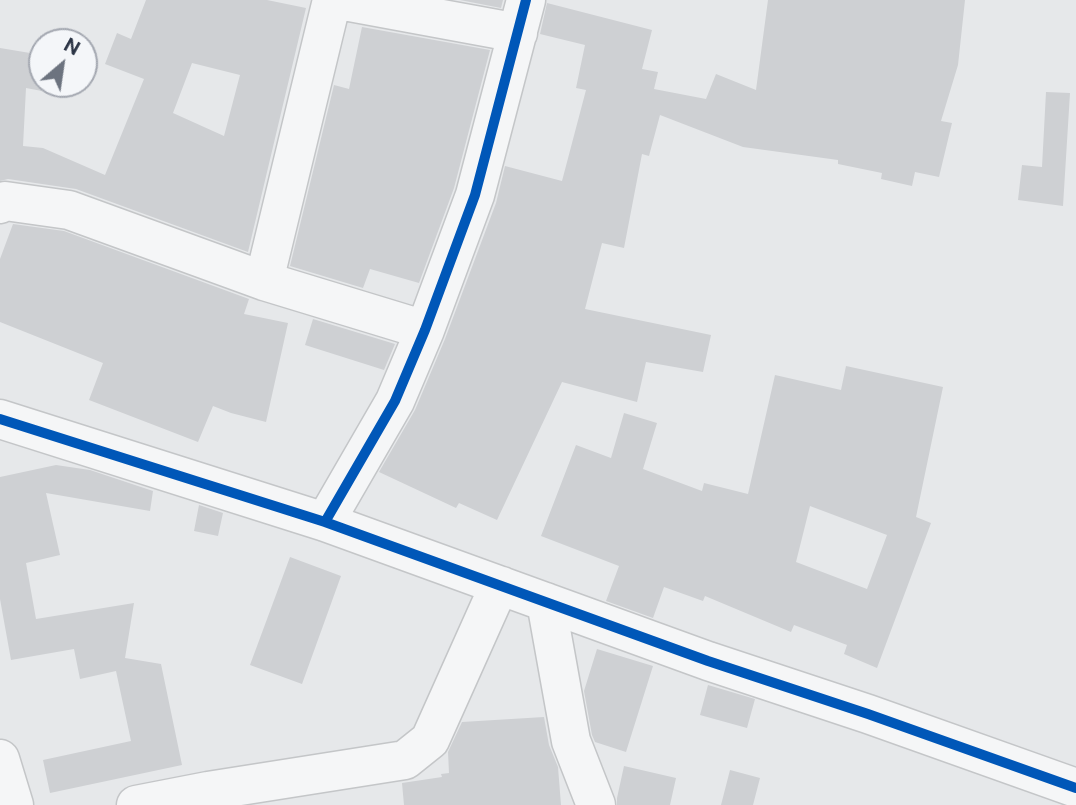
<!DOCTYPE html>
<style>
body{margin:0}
#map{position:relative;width:1076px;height:805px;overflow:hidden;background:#e6e8ea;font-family:"Public Sans",sans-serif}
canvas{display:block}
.north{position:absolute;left:28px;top:28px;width:70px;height:70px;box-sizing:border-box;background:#f4f6f9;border:2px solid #a4a8b1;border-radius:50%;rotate:29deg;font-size:19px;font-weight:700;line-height:28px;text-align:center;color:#2b3445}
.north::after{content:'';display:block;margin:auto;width:24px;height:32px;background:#6c737f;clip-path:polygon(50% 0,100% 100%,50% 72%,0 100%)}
</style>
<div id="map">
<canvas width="1076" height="805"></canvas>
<div class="north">N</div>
</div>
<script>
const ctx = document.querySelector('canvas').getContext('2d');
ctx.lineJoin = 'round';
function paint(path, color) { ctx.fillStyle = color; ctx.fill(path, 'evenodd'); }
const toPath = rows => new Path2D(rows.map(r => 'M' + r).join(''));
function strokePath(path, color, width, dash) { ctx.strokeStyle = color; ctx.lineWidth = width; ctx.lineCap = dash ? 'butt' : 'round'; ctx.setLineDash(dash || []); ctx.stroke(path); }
const building = toPath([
 [146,0,267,0,306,8,248,252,76,189,8,179,0,181,0,48,42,55,42,91,26,88,23,146,43,148,105,175,144,79,105,64,117,33,131,39],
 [192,63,240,75,224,136,173,113],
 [460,0,503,0,501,8],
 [768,0,965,0,958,65,941,121,952,123,939,177,915,172,912,186,881,179,882,173,838,164,838,160,743,147,660,115,649,156,642,154,624,248,602,243,585,309,711,335,703,372,646,362,637,402,562,382,497,520,459,503,456,508,379,472,415,410,445,339,496,203,505,166,562,181,586,90,576,88,585,45,540,34,547,3,652,30,642,69,658,72,654,89,706,99,716,74,756,90],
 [362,27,490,50,454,188,419,283,370,269,363,288,290,266,334,85,349,89],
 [1046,92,1070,93,1063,206,1018,200,1022,165,1042,167],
 [13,224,64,231,249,299,244,314,288,323,266,422,231,413,213,406,198,442,89,400,103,363,0,322,0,259],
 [313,319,395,344,384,370,305,345],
 [846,366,943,387,916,517,931,523,877,668,844,654,847,645,794,625,791,632,705,596,703,601,664,587,653,618,606,601,619,566,541,536,576,445,611,458,624,413,657,423,643,469,702,491,704,483,748,494,775,375,841,390],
 [810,506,887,535,867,589,796,562],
 [56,465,90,470,153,491,150,511,46,493,60,555,26,563,36,619,134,603,125,658,161,664,182,765,50,793,43,760,131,741,116,671,80,679,74,649,11,660,0,599,0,477],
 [199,505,223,513,218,536,194,531],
 [290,557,341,576,302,684,250,665],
 [597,649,653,666,626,752,595,742,592,735,584,691],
 [708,685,755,699,747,728,700,715],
 [544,717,549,745,558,767,561,805,404,805,402,783,442,777,441,774,449,773,448,752,462,722],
 [624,766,676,778,670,805,617,805,617,798],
 [730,770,760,778,753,805,721,805]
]);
const minor = toPath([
 [339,0,518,33],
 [0,204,5,201,69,210,264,281,425,330],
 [264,281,332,0],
 [0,419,325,522,708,661,868,714,1076,788],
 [325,522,395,401,425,330,475,195,526,0],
 [546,602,571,741,596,805],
 [0,759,14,805],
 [136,805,208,791,405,760,430,740,499,586,502,586]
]);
const cycleway = toPath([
 [0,419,325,522,708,661,868,714,1076,788],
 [325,522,395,401,425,330,475,195,526,0]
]);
paint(building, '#ced0d3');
strokePath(minor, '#c4c6c8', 41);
strokePath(minor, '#f5f6f7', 38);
strokePath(cycleway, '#0057b8', 10);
</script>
